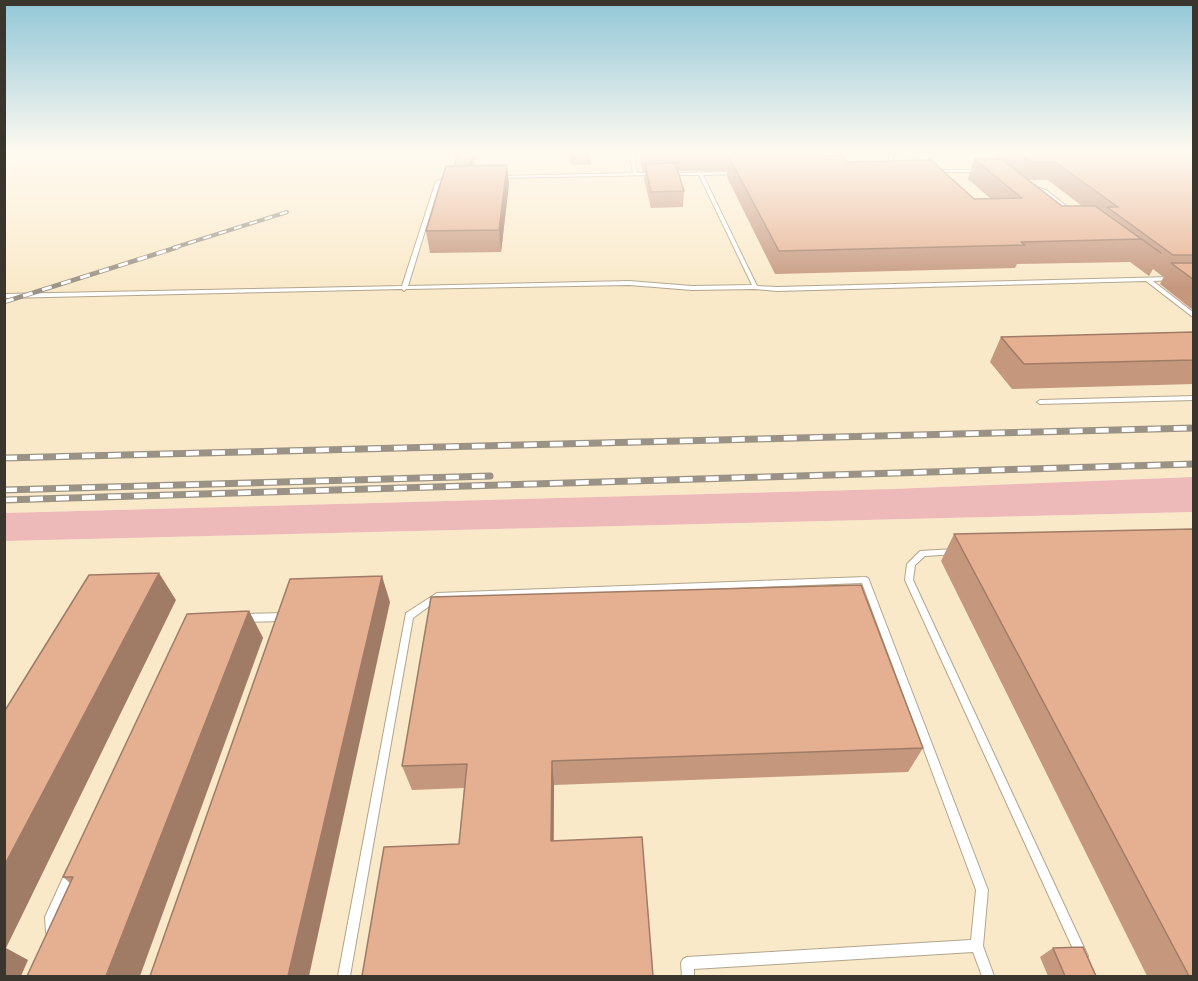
<!DOCTYPE html>
<style>
body{margin:0}
#map{position:relative;width:1198px;height:981px;overflow:hidden;background:#fef4e0;font-family:Manrope,sans-serif}
canvas{display:block}
.frame{position:absolute;inset:0;border:6px solid #3b362d;pointer-events:none}
</style>
<div id="map">
<canvas width="1198" height="981"></canvas>
<div class="frame"></div>
</div>
<script>
const ctx = document.querySelector('canvas').getContext('2d');
ctx.lineJoin = 'round';
function paint(path, color) { ctx.fillStyle = color; ctx.fill(path, 'evenodd'); }
const toPath = rows => new Path2D(rows.map(r => 'M' + r).join(''));
function strokePath(path, color, width, dash) { ctx.strokeStyle = color; ctx.lineWidth = width; ctx.lineCap = dash ? 'butt' : 'round'; ctx.setLineDash(dash || []); ctx.stroke(path); }
const built = toPath([
 [4,152,1193,152,1193,477,891,489,5,513],
 [1193,512,1193,976,5,976,4,541]
]);
const green = toPath([
 [1193,477,1193,512,5,541,5,513,891,489]
]);
const lane = toPath([
 [629,152,633,152,637,173,655,173,657,174,656,175,499,178,497,177,499,176,633,173,629,152],
 [890,152,894,152,891,170,889,171,887,170,890,152],
 [976,152,980,152,996,165,993,166,976,152],
 [934,170,979,170,981,171,979,172,933,172,933,170,934,170],
 [737,172,738,173,736,174,703,175,757,286,777,287,1171,277,1174,279,1173,280,1153,281,1194,313,1194,318,1146,281,777,291,755,289,692,290,629,285,406,289,404,291,402,289,4,298,4,294,402,286,436,181,451,178,452,178,452,180,440,182,408,286,629,281,692,286,752,285,699,175,670,175,668,174,670,173,737,172],
 [1032,186,1046,190,1074,212,1070,213,1044,192,1031,188,1030,187,1032,186],
 [1194,396,1194,400,1040,404,1037,402,1040,400,1194,396],
 [954,549,957,550,958,552,957,554,925,556,915,565,913,580,1086,952,1088,956,1086,960,1082,962,1078,960,905,580,907,564,920,551,954,549],
 [865,577,868,578,869,580,988,890,983,946,994,976,982,976,973,952,694,969,694,976,682,976,681,963,683,959,687,957,971,940,976,890,862,583,439,599,413,618,350,976,338,976,406,613,437,593,865,577],
 [286,613,289,614,290,617,289,620,286,621,242,622,239,621,238,618,239,615,242,614,286,613],
 [71,867,75,869,77,873,57,917,58,932,56,936,52,938,48,936,46,932,45,917,67,869,71,867]
]);
const railFar2 = toPath([
 [173,248,287,212]
]);
const railFar1 = toPath([
 [4,302,178,247]
]);
const rail = toPath([
 [4,458,1194,428],
 [4,490,490,476],
 [4,500,1194,464]
]);
const wall = toPath([
 [165,152,230,152,228,154,166,155],
 [569,152,591,152,591,165,570,165],
 [639,152,837,152,836,156,847,162,974,199,991,199,968,179,974,159,997,159,989,152,1194,152,1194,311,1160,284,1164,276,1162,276,1153,269,1149,276,1130,262,1017,264,1015,268,775,274,727,177,727,171,678,171,684,191,683,207,651,208,644,179,645,172,643,172],
 [1028,180,1048,180,1082,206,1062,206],
 [474,165,509,184,501,252,430,253,426,231],
 [1194,332,1194,384,1012,389,990,362,1001,337],
 [954,534,1194,976,1147,976,941,561],
 [249,611,263,638,70,883,63,877],
 [923,748,908,772,554,785,554,841,459,844,464,788,412,790,402,766],
 [1053,948,1096,976,1048,976,1040,957]
]);
const shadedWall = toPath([
 [473,152,477,152,471,176,470,166],
 [507,165,509,184,501,252,499,230],
 [159,573,176,600,6,948,28,960,21,976,4,976,4,866],
 [382,576,390,602,309,976,288,976],
 [249,611,263,638,140,976,106,976],
 [552,761,554,785,553,862,551,841]
]);
const building = toPath([
 [458,152,473,152,470,165,454,166,458,152],
 [643,152,770,152,644,153,643,152],
 [1018,152,1194,152,1194,255,1173,255,1107,207,1118,207,1055,162,1031,162,1018,152],
 [842,156,847,162,931,160,974,199,1022,198,974,159,1001,159,1062,206,1095,206,1161,253,1142,239,1021,242,1025,245,779,251,729,157,842,156],
 [675,163,684,191,651,192,645,164,675,163],
 [507,165,499,230,426,231,446,166,507,165],
 [1171,263,1194,263,1194,280,1171,263],
 [1194,332,1194,360,1024,364,1001,337,1194,332],
 [1194,529,1194,976,1189,976,954,534,1194,529],
 [159,573,4,866,4,712,89,575,159,573],
 [382,576,288,976,150,976,290,579,382,576],
 [861,585,923,748,552,761,551,841,642,837,653,976,362,976,384,847,459,844,467,764,402,766,431,597,861,585],
 [249,611,106,976,27,976,73,877,63,877,187,614,249,611],
 [1083,947,1096,976,1065,976,1053,948,1083,947]
]);
paint(built, '#f9e9c9');
paint(green, '#eeb9b9');
strokePath(lane, '#b1a58d', 2);
paint(lane, '#fff');
strokePath(railFar2, '#9a9284', 4);
strokePath(railFar1, '#9a9284', 4.5);
strokePath(rail, '#9a9284', 7);
strokePath(railFar2, '#fff', 2, [8]);
strokePath(railFar1, '#fff', 3, [10]);
strokePath(rail, '#fff', 4.5, [13]);
paint(wall, '#c5977d');
paint(shadedWall, '#a07b66');
paint(building, '#e5b091');
strokePath(building, '#a07b66', 1.5);
const sky = ctx.createLinearGradient(0, 0, 0, 289);
sky.addColorStop(0, '#91c6d6');
sky.addColorStop(0.53, '#fffaf1');
sky.addColorStop(1, '#fffaf100');
ctx.fillStyle = sky;
ctx.fillRect(0, 0, 1198, 289);
</script>
